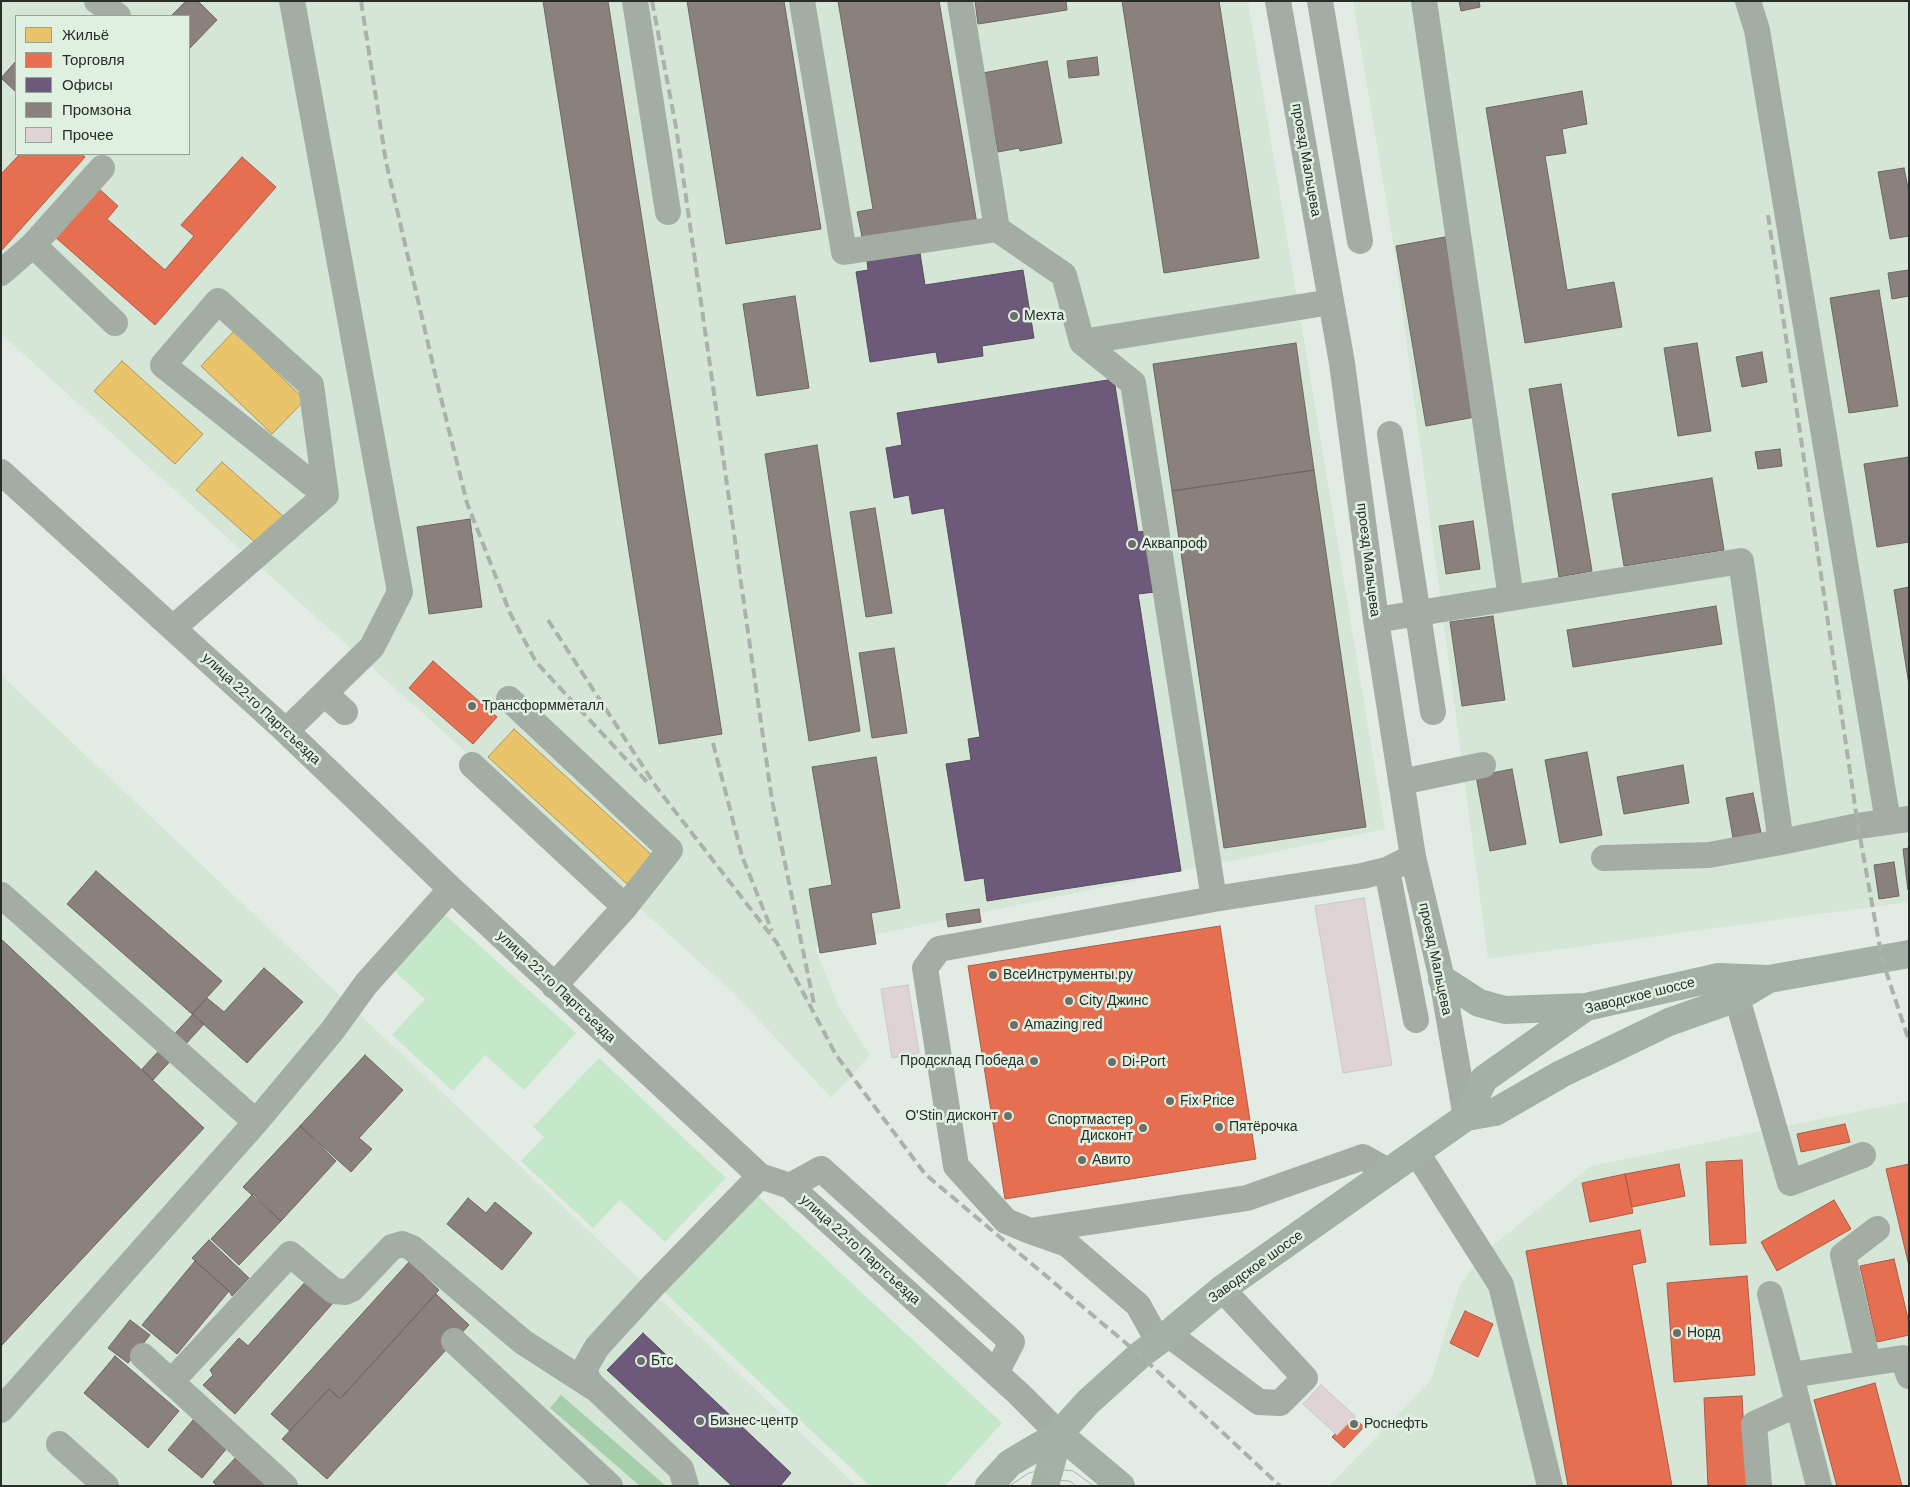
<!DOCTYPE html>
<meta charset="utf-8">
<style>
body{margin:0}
#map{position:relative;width:1910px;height:1487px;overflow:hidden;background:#e3ece4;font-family:Helvetica,sans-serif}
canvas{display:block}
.frame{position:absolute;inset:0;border:2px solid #272d27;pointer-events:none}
.legend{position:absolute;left:15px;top:15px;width:175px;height:140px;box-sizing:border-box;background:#dff0e0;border:1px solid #95a296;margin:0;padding:6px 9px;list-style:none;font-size:15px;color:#272d27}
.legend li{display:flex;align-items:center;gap:10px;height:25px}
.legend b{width:25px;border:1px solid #95a296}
</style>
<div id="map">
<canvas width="1910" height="1487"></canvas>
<div class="frame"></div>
<ul class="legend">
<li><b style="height:14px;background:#e9c46a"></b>Жильё</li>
<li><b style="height:14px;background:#e76f51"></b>Торговля</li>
<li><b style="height:14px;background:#6d597a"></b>Офисы</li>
<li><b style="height:14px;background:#8a817c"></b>Промзона</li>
<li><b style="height:14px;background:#e0d3d6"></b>Прочее</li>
</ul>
</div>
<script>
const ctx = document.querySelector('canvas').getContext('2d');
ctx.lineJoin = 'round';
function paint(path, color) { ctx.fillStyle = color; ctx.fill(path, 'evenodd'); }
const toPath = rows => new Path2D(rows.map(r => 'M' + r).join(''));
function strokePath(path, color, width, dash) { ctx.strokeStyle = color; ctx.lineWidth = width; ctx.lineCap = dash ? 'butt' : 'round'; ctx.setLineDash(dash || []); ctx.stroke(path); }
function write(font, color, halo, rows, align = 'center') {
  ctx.font = font + ' Helvetica,sans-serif'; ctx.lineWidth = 5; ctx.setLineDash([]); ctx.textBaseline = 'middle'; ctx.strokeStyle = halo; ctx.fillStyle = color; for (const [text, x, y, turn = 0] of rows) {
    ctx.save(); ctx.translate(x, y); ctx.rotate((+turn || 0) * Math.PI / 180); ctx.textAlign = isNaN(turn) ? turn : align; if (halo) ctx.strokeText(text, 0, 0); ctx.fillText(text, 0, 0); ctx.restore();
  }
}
const built = toPath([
 [1,1,1248,1,1385,829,815,947,838,1005,870,1055,831,1098,735,994,1,334],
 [16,16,189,16,189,154,16,154],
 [1353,1,1909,1,1909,902,1488,959,1394,247],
 [1,675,650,1289,857,1486,1,1486],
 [1909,1101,1909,1486,1329,1486,1431,1380,1459,1287,1481,1255,1591,1166]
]);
const green = toPath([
 [440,910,576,1033,524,1090,485,1055,453,1091,392,1035,425,999,389,966],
 [599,1058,726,1178,665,1242,620,1200,593,1228,521,1161,544,1137,533,1127],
 [757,1195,1002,1423,945,1486,870,1486,663,1291]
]);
const forest = toPath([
 [561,1395,666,1486,640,1486,550,1408]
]);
const homes = toPath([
 [234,331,305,400,272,434,201,366,234,331],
 [122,361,203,434,175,464,94,391,122,361],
 [222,462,284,517,258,545,196,490,222,462],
 [514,729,653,856,627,884,488,757,514,729]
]);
const shops = toPath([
 [20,154,81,154,85,157,1,251,1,174,20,154],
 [242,157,276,187,155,325,54,236,97,187,118,206,107,219,165,270,194,236,181,225,242,157],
 [433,661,497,717,473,744,409,688,433,661],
 [1220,926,1256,1159,1005,1199,968,966,1220,926],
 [1845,1124,1850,1142,1801,1152,1797,1134,1845,1124],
 [1742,1160,1746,1243,1710,1245,1706,1162,1742,1160],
 [1679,1164,1685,1196,1632,1207,1625,1174,1679,1164],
 [1909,1164,1909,1266,1886,1169,1909,1164],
 [1625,1174,1633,1213,1590,1222,1582,1183,1625,1174],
 [1834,1200,1851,1229,1777,1271,1761,1242,1834,1200],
 [1640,1230,1646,1262,1632,1265,1672,1486,1568,1486,1526,1251,1640,1230],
 [1894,1259,1909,1323,1909,1335,1877,1342,1860,1266,1894,1259],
 [1747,1276,1755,1375,1674,1382,1667,1283,1747,1276],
 [1465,1311,1493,1324,1478,1357,1450,1343,1465,1311],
 [1875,1383,1902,1486,1837,1486,1814,1400,1875,1383],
 [1742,1396,1747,1486,1708,1486,1704,1398,1742,1396],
 [1352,1416,1364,1427,1344,1448,1332,1437,1352,1416]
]);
const offices = toPath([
 [920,253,925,285,1023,270,1034,338,982,346,983,356,938,363,936,352,870,362,856,272,868,270,867,261,920,253],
 [1114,379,1138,532,1146,531,1155,592,1138,594,1181,871,987,901,984,878,965,881,946,764,971,760,968,739,980,737,944,508,912,514,909,495,894,498,886,448,902,445,897,413,1114,379],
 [643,1333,791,1473,780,1486,732,1486,607,1370,643,1333]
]);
const industry = toPath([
 [186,1,198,1,217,20,189,49,189,16,171,16,186,1],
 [543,1,608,1,722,734,659,744,543,1],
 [687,1,784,1,821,229,726,244,687,1],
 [838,1,939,1,977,224,862,237,857,212,873,209,838,1],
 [975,1,1066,1,1067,10,978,24,975,1],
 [1122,1,1219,1,1259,258,1164,273,1122,1],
 [1459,1,1479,1,1480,7,1461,11,1459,1],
 [1097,57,1099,75,1069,78,1067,61,1097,57],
 [16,61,16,92,1,78,16,61],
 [1047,61,1062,143,1020,151,1019,148,998,152,983,73,1047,61],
 [1582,91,1587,124,1562,129,1566,153,1545,156,1567,290,1614,282,1622,327,1525,343,1486,108,1582,91],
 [1904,168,1909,193,1909,236,1890,239,1878,172,1904,168],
 [1445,237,1475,417,1426,426,1396,246,1445,237],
 [1909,270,1909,296,1892,299,1888,273,1909,270],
 [1879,290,1898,406,1849,413,1830,298,1879,290],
 [795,296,809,388,757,396,743,304,795,296],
 [1296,343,1314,470,1172,491,1153,364,1296,343],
 [1697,343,1711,431,1678,436,1664,348,1697,343],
 [1762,352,1767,382,1742,387,1736,357,1762,352],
 [1561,384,1592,571,1559,577,1529,389,1561,384],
 [817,445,860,731,809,741,765,454,817,445],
 [1780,449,1782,466,1758,469,1755,452,1780,449],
 [1909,457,1909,542,1877,547,1864,464,1909,457],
 [1314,470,1366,827,1224,848,1172,491,1314,470],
 [1712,478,1724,550,1624,566,1612,494,1712,478],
 [875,508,892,613,866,617,850,512,875,508],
 [470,519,482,607,429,614,417,527,470,519],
 [1473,521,1480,569,1446,574,1439,526,1473,521],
 [1909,587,1909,685,1894,590,1909,587],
 [1716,606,1722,644,1573,667,1567,630,1716,606],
 [1493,616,1505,700,1462,706,1450,622,1493,616],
 [894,648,907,733,872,738,859,653,894,648],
 [1587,752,1602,835,1560,843,1545,760,1587,752],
 [876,757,900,908,871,913,876,944,820,953,809,889,832,885,812,767,876,757],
 [1683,765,1689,803,1624,814,1617,777,1683,765],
 [1512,769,1526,844,1490,851,1476,776,1512,769],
 [1753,793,1761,833,1733,838,1726,798,1753,793],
 [1909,848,1909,890,1908,890,1903,849,1909,848],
 [1894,862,1899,896,1879,899,1874,865,1894,862],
 [96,871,222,981,192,1014,67,904,96,871],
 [979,909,981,922,948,927,946,914,979,909],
 [1,939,204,1128,1,1346,1,939],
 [264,968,303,1002,247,1063,192,1014,207,998,224,1012,264,968],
 [193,1014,204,1024,153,1080,142,1069,193,1014],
 [365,1055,403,1090,359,1138,372,1149,351,1172,300,1126,365,1055],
 [300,1126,336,1161,281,1221,243,1187,300,1126],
 [253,1194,281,1221,239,1265,211,1239,253,1194],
 [468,1198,486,1213,495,1202,532,1233,502,1270,447,1224,468,1198],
 [209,1240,249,1278,232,1296,229,1291,192,1258,209,1240],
 [195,1261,229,1291,177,1354,142,1325,195,1261],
 [409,1262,439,1290,340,1399,329,1389,290,1431,271,1414,409,1262],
 [307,1280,333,1303,235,1414,203,1385,213,1375,210,1370,239,1338,248,1346,307,1280],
 [436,1294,469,1325,327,1479,282,1439,329,1389,340,1399,436,1294],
 [130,1320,150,1335,128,1363,108,1348,130,1320],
 [115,1356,179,1411,148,1448,84,1393,115,1356],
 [193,1420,227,1448,202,1478,168,1450,193,1420],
 [238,1455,273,1486,217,1486,213,1482,238,1455]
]);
const building = toPath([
 [1364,898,1392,1065,1343,1073,1315,906,1364,898],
 [908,985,919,1053,892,1058,881,989,908,985],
 [1321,1385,1355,1416,1337,1435,1303,1404,1321,1385]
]);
const minor = toPath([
 [97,1,118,16],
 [635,1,668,212],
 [802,1,844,252,997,229],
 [960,1,997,229,1064,275,1082,342,1133,383,1214,899],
 [1278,1,1342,363,1376,620,1413,857,1442,979,1466,1117],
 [1320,1,1360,241],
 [1748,1,1757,30,1888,822],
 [33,245,102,168],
 [1,273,33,245,115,323],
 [1082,342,1331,302],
 [1390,434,1433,712],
 [1,472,286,731,451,889,760,1176,790,1186,1019,1394,1059,1434],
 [1511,598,1741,561,1781,842,1858,826,1909,819],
 [1376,620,1511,598,1424,1],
 [173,628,326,495,163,365,218,301,311,385,326,495],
 [325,694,345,712],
 [509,699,670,850,625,907,554,986],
 [286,731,372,647,400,592,292,1],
 [472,765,625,907],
 [1401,782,1483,765],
 [1604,858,1709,855,1781,842],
 [1387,870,1416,1020],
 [1,895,256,1122],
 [1737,998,1790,1183,1863,1155],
 [1417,1153,1501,1285,1550,1486],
 [790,1186,821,1169,1012,1342,996,1373],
 [1030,1231,1006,1221,956,1166,925,968,939,949,1214,899,1362,876,1387,870,1413,857],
 [1770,1294,1819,1486],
 [1168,1334,1259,1402,1280,1403,1305,1378,1222,1289],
 [454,1341,610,1486],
 [1158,1341,1138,1305,1067,1244,1030,1231,1247,1198,1363,1157,1390,1172],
 [143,1356,285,1486],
 [1868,1363,1843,1255,1877,1229],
 [1791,1375,1903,1358,1909,1376],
 [171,1382,290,1254,334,1291,345,1292,352,1289,392,1247,402,1244,412,1248,523,1342,596,1389],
 [1,1410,256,1122,332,1031,366,984,451,889],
 [59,1444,106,1486],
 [686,1486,681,1469,592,1385,587,1378,585,1368,597,1347,650,1289,760,1176],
 [1759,1486,1754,1424,1798,1404]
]);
const major = toPath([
 [1442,979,1479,1003,1505,1010,1586,1007],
 [1466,1117,1495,1112,1561,1074,1669,1022,1737,998,1769,979],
 [1059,1434,1121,1486],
 [989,1486,1010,1463,1059,1434,1088,1402,1140,1355,1168,1334,1222,1289,1466,1117,1484,1079,1586,1007,1719,977,1769,979,1909,954],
 [1045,1486,1059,1434]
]);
const tram = toPath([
 [1009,1486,1029,1473,1050,1468,1073,1471,1094,1486],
 [1030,1486,1047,1480,1070,1481,1076,1486]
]);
const rail = toPath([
 [361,1,386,162,436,378,467,503,510,613,536,662,649,784],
 [652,1,676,127,772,800,814,1004],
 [1768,215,1858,826,1882,959,1909,1041],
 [548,620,657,788,777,943,836,1055,925,1174,1140,1355,1280,1486],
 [713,743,742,856,772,931]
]);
const markers = [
 [1014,316,5,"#697069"],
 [1132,544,5,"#697069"],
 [472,706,5,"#697069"],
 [993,975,5,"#697069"],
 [1069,1001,5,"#697069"],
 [1014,1025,5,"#697069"],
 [1034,1061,5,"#697069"],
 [1112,1062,5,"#697069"],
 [1170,1101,5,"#697069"],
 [1008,1116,5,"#697069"],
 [1219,1127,5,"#697069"],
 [1143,1128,5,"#697069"],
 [1082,1160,5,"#697069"],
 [1677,1333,5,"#697069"],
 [641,1361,5,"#697069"],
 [700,1421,5,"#697069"],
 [1354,1424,5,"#697069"]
];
const streetNames = [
 ["проезд Мальцева",1306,160,80],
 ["проезд Мальцева",1368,560,83],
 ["улица 22-го Партсъезда",261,709,43],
 ["проезд Мальцева",1435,959,78],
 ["улица 22-го Партсъезда",556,987,43],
 ["Заводское шоссе",1640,996,-14],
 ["улица 22-го Партсъезда",860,1250,42],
 ["Заводское шоссе",1256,1267,-36]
];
const poiNames = [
 ["Мехта",1024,316],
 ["Аквапроф",1142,544],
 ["Трансформметалл",482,706],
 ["ВсеИнструменты.ру",1003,975],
 ["City Джинс",1079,1001],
 ["Amazing red",1024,1025],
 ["Продсклад Победа",1024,1061,"right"],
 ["Di-Port",1122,1062],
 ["Fix Price",1180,1101],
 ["O'Stin дисконт",998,1116,"right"],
 ["Спортмастер",1133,1120,"right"],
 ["Дисконт",1133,1136,"right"],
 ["Пятёрочка",1229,1127],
 ["Авито",1092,1160],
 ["Норд",1687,1333],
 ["Бтс",651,1361],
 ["Бизнес-центр",710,1421],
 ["Роснефть",1364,1424]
];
paint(built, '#d5e6d7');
paint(green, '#c6e8ca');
paint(forest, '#a4cfaa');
paint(homes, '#e9c46a');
strokePath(homes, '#af9756', 1);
paint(shops, '#e76f51');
strokePath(shops, '#ad5b44', 1);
paint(offices, '#6d597a');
strokePath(offices, '#584c61', 1);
paint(industry, '#8a817c');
strokePath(industry, '#6c6862', 1);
paint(building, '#e0d3d6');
strokePath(building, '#c8c8c6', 1);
strokePath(minor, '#a3ada4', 26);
strokePath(major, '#a3b0a4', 28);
strokePath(tram, '#aab2ab', 1);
strokePath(rail, '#aab2ab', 4, [10, 5]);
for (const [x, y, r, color] of markers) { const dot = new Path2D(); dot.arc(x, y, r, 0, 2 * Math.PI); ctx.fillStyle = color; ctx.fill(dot); strokePath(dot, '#dff0e0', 2); }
write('14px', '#272d27', '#dff0e0', streetNames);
write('14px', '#272d27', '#dff0e0', poiNames, 'left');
</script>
